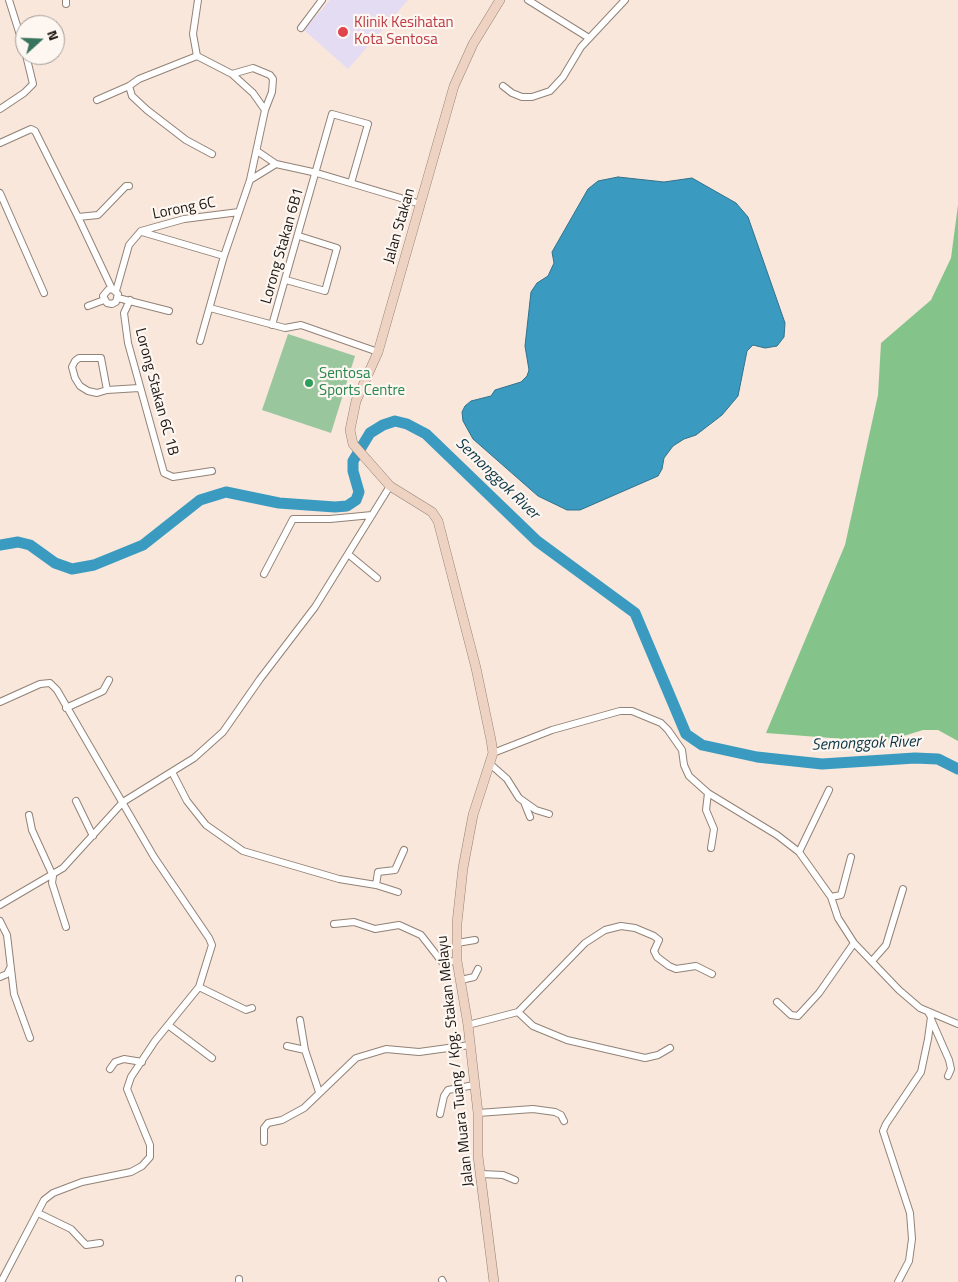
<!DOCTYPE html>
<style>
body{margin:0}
#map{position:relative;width:958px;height:1282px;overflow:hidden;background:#f8e7da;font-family:"Titillium Web",sans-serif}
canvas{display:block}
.north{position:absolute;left:15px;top:15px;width:50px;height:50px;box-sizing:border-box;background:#fdf6f1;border:1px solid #a39c98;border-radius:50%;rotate:70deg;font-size:14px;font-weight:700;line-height:20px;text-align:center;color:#1c1612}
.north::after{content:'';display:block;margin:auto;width:18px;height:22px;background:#39745e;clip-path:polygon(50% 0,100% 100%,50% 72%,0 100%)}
</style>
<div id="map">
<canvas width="958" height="1282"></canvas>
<div class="north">N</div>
</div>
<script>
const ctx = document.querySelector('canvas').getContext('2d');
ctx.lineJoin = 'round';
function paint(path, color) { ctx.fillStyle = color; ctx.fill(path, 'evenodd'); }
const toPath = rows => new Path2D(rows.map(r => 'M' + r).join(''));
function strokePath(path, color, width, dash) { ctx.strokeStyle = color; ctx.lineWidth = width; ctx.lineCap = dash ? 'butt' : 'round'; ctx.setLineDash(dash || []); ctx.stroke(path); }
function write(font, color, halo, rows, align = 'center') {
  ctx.font = font + ' "Titillium Web",sans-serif'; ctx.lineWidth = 4.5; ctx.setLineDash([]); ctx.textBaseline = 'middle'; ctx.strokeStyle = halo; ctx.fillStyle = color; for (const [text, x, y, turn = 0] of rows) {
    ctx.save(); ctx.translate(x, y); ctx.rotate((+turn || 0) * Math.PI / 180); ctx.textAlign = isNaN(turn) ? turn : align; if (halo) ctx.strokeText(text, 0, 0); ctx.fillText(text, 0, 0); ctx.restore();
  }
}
const medical = toPath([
 [330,0,408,0,348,69,304,30]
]);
const green = toPath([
 [288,334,355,356,331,433,262,410]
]);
const forest = toPath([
 [958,205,958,741,938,730,923,730,884,742,766,733,845,545,878,395,881,343,931,300,951,258]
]);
const water = toPath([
 [618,177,664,182,692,178,736,203,748,217,785,323,784,337,777,346,765,348,753,345,747,351,738,396,722,415,696,435,684,439,673,446,664,458,662,469,658,476,580,510,567,510,538,496,473,439,463,421,462,412,465,406,471,401,491,396,495,390,521,382,527,376,529,370,525,346,531,292,537,283,548,276,554,263,552,252,588,189,598,181,618,177]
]);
const river = toPath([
 [0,545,18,542,30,545,55,563,72,569,94,565,143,545,200,500,226,492,279,503,335,507,347,506,356,500,359,492,353,471,353,461,370,433,383,425,395,421,407,424,426,434,537,541,635,613,686,734,702,745,757,757,822,764,915,758,938,759,958,769]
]);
const minor = toPath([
 [9,0,25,51],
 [66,0,66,4],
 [528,0,589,38],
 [301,28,322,0],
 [197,56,193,34,198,0],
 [232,74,253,68,270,75,273,79,272,92,265,110],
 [129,86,132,96,147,110,186,140,212,154],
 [503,86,512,93,522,97,532,97,550,91,563,77,581,47,625,0],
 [97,100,129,86,139,79,197,56,232,74,253,93,265,110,250,180,224,256,200,341],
 [0,109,24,93,33,84,26,55],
 [0,143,31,129,35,131,78,217,112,289,118,294,116,302,112,304,107,303,103,296,108,290,112,289],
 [276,164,317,173,421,204],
 [250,180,276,164,257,151],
 [0,193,44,293],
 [78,217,98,215,126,186,129,186],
 [142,232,224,256],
 [286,280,325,291,337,248,299,236],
 [116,291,129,245,141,231,184,219,239,212],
 [118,298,169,311],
 [130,300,124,313,128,343,164,473,173,477,212,471],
 [88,306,104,300],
 [210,308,285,328,301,325,378,352],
 [272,325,332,114,368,124,351,183],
 [107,390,101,358,79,358,75,361,72,367,75,378,80,386,88,391,97,393,107,390,139,388],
 [348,554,377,578],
 [264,574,293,519,330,519,372,515],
 [0,702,40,684,50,683,57,690,154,857,209,938,212,945,199,987,155,1041,131,1077,127,1089,150,1145,150,1157,142,1166,131,1172,82,1182,53,1193,44,1200,1,1282],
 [66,708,103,691,109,680],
 [493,753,552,730,620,711,632,711,661,723,668,730,682,750,684,765,689,776,708,793,777,835,799,852,831,897,838,918,854,943,899,990,920,1008,958,1024],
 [489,763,507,779,519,798,536,810,549,814],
 [172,772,187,801,206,825,243,851,339,879,376,885,398,892],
 [708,793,706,810,714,829,711,848],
 [76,801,93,836],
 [524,802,530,817],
 [29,815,32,830,53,876,52,883,66,927],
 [799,852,829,790],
 [376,885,378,872,395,870,404,850],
 [831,897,841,895,851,857],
 [0,905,63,868,123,802,194,758,223,732,260,679,315,607,390,486],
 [0,921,7,935,14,994,30,1038],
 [334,924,354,922,375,929,399,925,421,935,442,962,457,961],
 [457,943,475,940],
 [872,961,886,945,903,889],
 [0,977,7,974,10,968],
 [461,980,474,977,478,969],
 [199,987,246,1010,252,1008],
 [777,1002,791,1015,798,1016,819,993,854,943],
 [518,1012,533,1026,567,1040,645,1058,658,1055,670,1048],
 [931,1019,949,1060,951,1069,948,1076],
 [300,1020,305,1050,319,1092],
 [168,1025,212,1058],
 [468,1025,518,1012,585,943,605,930,621,926,635,928,654,936,659,940,654,951,657,957,669,966,676,969,696,966,712,974],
 [287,1046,305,1050],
 [110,1069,115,1062,124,1059,142,1062],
 [478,1113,533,1109,555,1112,561,1115,564,1121],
 [440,1114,444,1096,448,1090,474,1085],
 [264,1142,264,1128,268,1123,282,1120,304,1108,356,1058,386,1049,419,1052,470,1045],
 [481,1174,503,1175,515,1180],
 [38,1213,71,1229,86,1245,100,1243],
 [239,1279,239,1282],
 [442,1280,443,1282],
 [898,1282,909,1261,912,1239,910,1213,883,1131,886,1124,921,1072,928,1039,931,1017,928,1012]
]);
const secondary = toPath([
 [494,1282,478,1156,478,1113,468,1025,457,961,457,923,463,868,473,815,493,753,491,740,476,668,438,521,432,512,390,486,353,444,350,430,356,401,378,352,454,86,473,44,500,0]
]);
const markers = [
 [343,32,6,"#e0444e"],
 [309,383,5,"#2e9e5b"]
];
const healthNames = [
 ["Klinik Kesihatan",354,23],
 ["Kota Sentosa",354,40]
];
const streetNames = [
 ["Lorong 6C",184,209,-11],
 ["Jalan Stakan",400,226,-74],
 ["Lorong Stakan 6B1",283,246,-74],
 ["Lorong Stakan 6C 1B",156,392,75],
 ["Jalan Muara Tuang / Kpg. Stakan Melayu",456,1061,-96]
];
const leisureNames = [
 ["Sentosa",319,374],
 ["Sports Centre",319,391]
];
const waterNames = [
 ["Semonggok River",497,479,44],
 ["Semonggok River",866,744,-2]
];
paint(medical, '#e4dcf2');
paint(green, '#9ac69d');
paint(forest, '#84c38a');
paint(water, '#3a9ac0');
strokePath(water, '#31728c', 1);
strokePath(river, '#3a9ac0', 11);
strokePath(minor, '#928277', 8);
strokePath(secondary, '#928277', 10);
strokePath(minor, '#fff', 6);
strokePath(secondary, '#efd3c2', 9);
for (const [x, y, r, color] of markers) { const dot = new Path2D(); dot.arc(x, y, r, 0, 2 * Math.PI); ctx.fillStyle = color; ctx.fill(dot); strokePath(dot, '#fdf6f1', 2); }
write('15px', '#be3a42', '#fdf6f1', healthNames, 'left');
write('15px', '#1c1612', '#fdf6f1', streetNames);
write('15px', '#27864d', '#fdf6f1', leisureNames, 'left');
write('italic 16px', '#093545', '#fdf6f1', waterNames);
</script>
